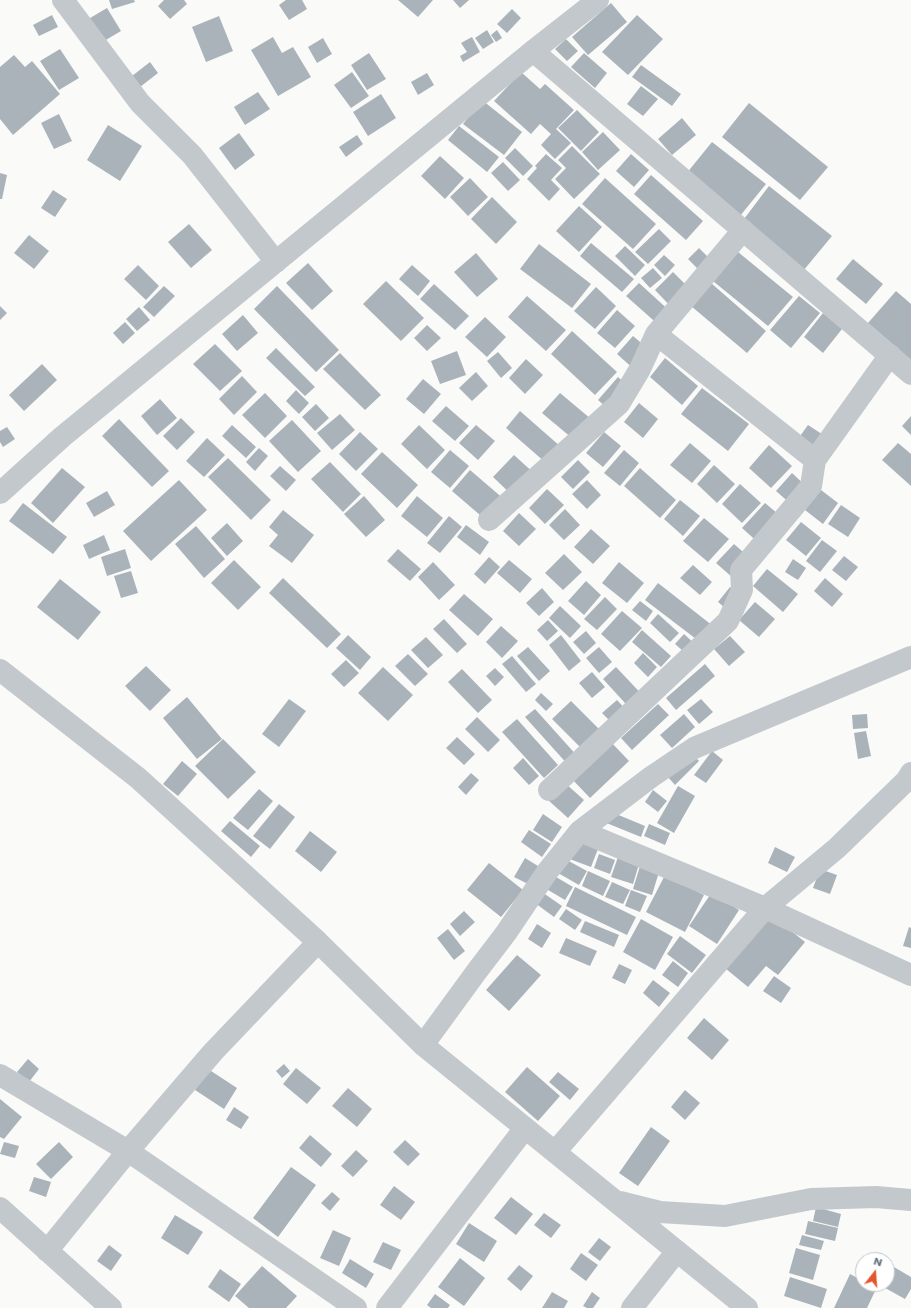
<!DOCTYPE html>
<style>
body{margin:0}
#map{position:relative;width:911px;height:1308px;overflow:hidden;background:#fafaf8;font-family:Poppins,sans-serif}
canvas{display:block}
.north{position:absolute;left:855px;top:1252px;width:40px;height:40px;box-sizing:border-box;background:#fff;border:1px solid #c1c8cd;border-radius:50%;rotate:17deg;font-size:11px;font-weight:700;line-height:16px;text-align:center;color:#657683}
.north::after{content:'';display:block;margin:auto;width:14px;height:18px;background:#e4572e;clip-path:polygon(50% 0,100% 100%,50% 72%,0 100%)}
</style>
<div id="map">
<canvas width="911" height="1308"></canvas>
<div class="north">N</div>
</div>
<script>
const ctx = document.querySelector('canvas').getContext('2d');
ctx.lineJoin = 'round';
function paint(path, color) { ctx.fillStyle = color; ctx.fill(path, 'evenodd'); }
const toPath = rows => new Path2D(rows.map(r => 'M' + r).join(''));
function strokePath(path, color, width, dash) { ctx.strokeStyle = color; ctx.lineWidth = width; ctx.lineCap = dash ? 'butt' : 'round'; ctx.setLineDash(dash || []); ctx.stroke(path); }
const building = toPath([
 [109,0,134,0,135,2,112,9],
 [164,0,184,0,187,4,170,19,158,6],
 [286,0,302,0,307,9,289,20,279,5],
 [398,0,433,0,418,17],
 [453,0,469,0,460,8],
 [611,3,627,22,588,55,572,37],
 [107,8,121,31,99,44,85,21],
 [512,9,521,18,507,33,497,24],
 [52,15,58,27,39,36,33,25],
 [637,15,663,39,628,75,602,52],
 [219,16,233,51,206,62,192,27],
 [487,30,494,42,483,49,475,38],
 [497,30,502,38,496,42,491,35],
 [273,37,282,53,293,47,311,77,278,96,251,50],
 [472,37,480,52,463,62,460,56,467,52,461,43],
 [323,38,332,54,317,63,308,47],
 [566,39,578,51,567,61,555,49],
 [60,49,79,78,59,90,40,61],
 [369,53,386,79,367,90,351,65],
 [584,53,607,73,595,88,571,67],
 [14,55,25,67,32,61,60,94,13,135,0,119,0,67],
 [150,62,158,73,140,87,132,76],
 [641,65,681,94,672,106,632,77],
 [352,72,369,96,351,108,334,85],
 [521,72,540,89,545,84,574,110,556,129,571,143,555,159,541,145,551,134,540,124,531,134,494,101],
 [427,73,434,85,418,95,411,82],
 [641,86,658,99,643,116,627,104],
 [258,92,270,109,245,125,234,107],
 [381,94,396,118,368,136,353,112],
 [482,100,522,132,504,155,463,124],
 [749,103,828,167,800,200,722,137],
 [577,110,599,132,581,151,558,128],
 [59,114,72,141,54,149,41,123],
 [682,118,696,135,672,155,658,139],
 [108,125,142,146,120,181,87,160],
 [459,126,499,157,487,172,448,140],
 [603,132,620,150,598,170,582,152],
 [239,133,255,155,235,170,219,148],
 [357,135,363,144,346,157,339,147],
 [712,142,766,184,740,216,686,174],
 [572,146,600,174,574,199,555,179,566,168,558,160],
 [515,148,533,166,523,176,505,158],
 [546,154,562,168,551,180,560,189,549,201,527,179,537,168,535,166],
 [631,154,649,170,634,187,616,171],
 [440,156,464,178,445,199,421,176],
 [503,162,520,180,508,191,491,173],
 [0,173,7,175,2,199,0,199],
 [651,175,703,221,686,240,634,194],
 [470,178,488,197,468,216,450,197],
 [605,178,656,224,633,249,582,204],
 [769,186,832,236,803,271,741,223],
 [53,190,67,199,55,217,41,208],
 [492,197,517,222,496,244,471,219],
 [579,206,602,227,579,252,556,231],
 [189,224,212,250,191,268,168,242],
 [659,229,671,241,648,264,635,252],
 [29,235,49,251,34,269,14,253],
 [591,243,634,279,622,292,580,256],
 [539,244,591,284,572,308,520,269],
 [625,246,645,265,635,276,615,256],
 [699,248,712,261,701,272,688,259],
 [738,252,793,297,768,326,713,281],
 [476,253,498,279,477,297,454,272],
 [664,255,675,265,665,276,654,265],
 [853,259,883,284,866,304,836,279],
 [308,263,333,291,312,310,286,283],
 [138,265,159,286,146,300,124,279],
 [412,265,430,281,418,296,399,279],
 [653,268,662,278,650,288,641,278],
 [673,272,694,293,675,311,655,290],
 [386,281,424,318,401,341,363,304],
 [639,283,673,314,661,327,626,296],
 [711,283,766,331,747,353,691,306],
 [434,284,469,316,455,330,420,299],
 [164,286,175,296,154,317,143,307],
 [277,286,339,350,316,372,254,309],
 [596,287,616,306,595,329,574,311],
 [896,291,911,304,911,360,868,323],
 [527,296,566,330,546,351,508,317],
 [799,296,820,313,791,348,770,330],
 [0,306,7,313,0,320],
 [139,307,150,320,137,331,126,319],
 [617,310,635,326,615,348,597,333],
 [823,313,842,329,823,353,804,337],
 [243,315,258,333,237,351,222,334],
 [485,317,506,337,487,357,465,337],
 [125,322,135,333,123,344,113,333],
 [427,325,441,338,427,351,414,338],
 [572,331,617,372,595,395,551,354],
 [633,336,653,353,636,371,617,354],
 [215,344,242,371,220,391,193,364],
 [276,348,315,387,305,396,266,358],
 [457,351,466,375,440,384,431,361],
 [498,352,512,368,501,378,487,361],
 [340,353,381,395,365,410,323,369],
 [665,358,698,386,682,405,650,377],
 [526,359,543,375,525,394,509,378],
 [42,364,57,380,24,411,9,395],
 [476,372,488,386,472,401,459,388],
 [242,376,257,392,234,415,219,399],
 [618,377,633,391,613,413,598,400],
 [423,379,441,394,424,414,406,399],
 [702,388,749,424,728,451,681,414],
 [296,390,309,403,299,414,286,401],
 [265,393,287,416,265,438,242,415],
 [560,393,597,424,579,444,542,413],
 [160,399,177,418,157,435,141,416],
 [639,403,658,419,643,438,624,422],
 [316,404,329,418,315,431,302,417],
 [446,406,469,426,455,441,432,421],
 [520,411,569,454,554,470,506,428],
 [340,414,355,430,332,450,317,433],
 [911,416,911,435,902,426],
 [181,418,195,432,177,450,163,436],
 [119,419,169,471,152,487,102,436],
 [292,420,321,451,298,472,269,441],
 [232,425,256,447,246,458,222,436],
 [419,425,445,450,427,469,401,444],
 [476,425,495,441,478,460,459,443],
 [808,425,831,440,816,461,793,446],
 [7,427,15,439,3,447,0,442,0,431],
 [360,432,378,449,356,471,339,454],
 [604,432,621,446,603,467,586,453],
 [207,438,225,455,204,477,186,461],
 [690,443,711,461,692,483,670,465],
 [898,443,911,454,911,486,882,460],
 [769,445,792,466,771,488,749,468],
 [259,448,268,456,255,471,246,462],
 [450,450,469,466,450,488,431,472],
 [624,450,639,463,620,486,604,473],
 [382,452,418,485,397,508,361,474],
 [514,455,536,475,515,498,493,477],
 [228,458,271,500,251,520,208,477],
 [578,460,590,472,573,489,561,477],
 [330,462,361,494,343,512,311,479],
 [714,465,735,484,717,503,697,484],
 [280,466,296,480,286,491,270,476],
 [62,468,85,487,53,523,31,503],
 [640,468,676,500,660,518,624,486],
 [470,470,505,500,487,521,452,491],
 [792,473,808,488,792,505,776,491],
 [179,480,207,510,151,561,123,531],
 [587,480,601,495,587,509,572,494],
 [740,484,761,503,742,523,722,504],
 [547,489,564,505,545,524,529,508],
 [821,490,838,503,823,524,805,510],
 [107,491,115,505,94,517,86,503],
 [364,496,385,520,366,537,344,514],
 [417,496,443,518,427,537,401,516],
 [680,500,700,516,683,536,664,519],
 [23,503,67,537,53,554,9,521],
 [765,503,784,519,761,545,742,528],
 [841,505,860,518,848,537,828,524],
 [565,509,580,525,564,540,549,525],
 [283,510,314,535,292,563,269,546,278,535,269,527],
 [519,513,536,529,519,546,503,531],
 [449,516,462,527,440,553,427,543],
 [704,518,729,539,708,562,683,541],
 [801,522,821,538,806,556,786,540],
 [227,523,243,541,227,556,211,538],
 [466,525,489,542,480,555,457,537],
 [196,526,225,559,204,578,175,544],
 [591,529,610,546,593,564,574,547],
 [104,535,110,550,89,559,83,545],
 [822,540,837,551,820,572,806,561],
 [734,544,750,558,732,577,716,563],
 [125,549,131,568,107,576,101,557],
 [398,549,421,569,410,581,387,561],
 [564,554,582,572,563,590,545,573],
 [844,556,858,567,846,581,832,570],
 [489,557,500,567,485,584,474,574],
 [793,559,806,568,798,580,785,572],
 [234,560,261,587,238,610,211,583],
 [509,560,532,579,520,593,497,573],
 [433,562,455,585,439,600,418,577],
 [619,562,644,583,627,603,602,583],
 [693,565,712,582,700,595,680,578],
 [767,569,798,594,783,612,753,586],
 [131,571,138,593,121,598,114,576],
 [283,578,341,634,327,648,269,593],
 [825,578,843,594,832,607,814,591],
 [60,579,101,612,78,640,37,607],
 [586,581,601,595,584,615,568,601],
 [658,583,713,626,700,642,645,600],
 [730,587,742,597,730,612,718,602],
 [542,588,554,602,539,616,526,603],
 [464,594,493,619,478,636,449,610],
 [605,597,617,609,597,630,584,619],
 [640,601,653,611,646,621,632,610],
 [755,602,775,619,759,637,739,620],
 [560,606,581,626,570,638,549,618],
 [622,611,642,628,620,651,601,634],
 [658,614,679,633,670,642,650,623],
 [444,619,467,644,457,653,433,629],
 [548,620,558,631,547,641,537,630],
 [501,626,518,641,502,658,486,642],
 [642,630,671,656,661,667,632,642],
 [586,631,596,643,584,654,573,642],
 [684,634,699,648,690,657,675,644],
 [348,635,371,657,360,670,336,648],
 [561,635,581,661,569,671,549,645],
 [730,636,745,652,729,666,714,649],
 [426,637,443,655,428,668,411,650],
 [528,647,550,671,539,681,517,656],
 [599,647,612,662,599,673,586,658],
 [643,653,657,667,648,677,634,663],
 [408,654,428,674,415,686,395,666],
 [512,656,536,684,526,692,502,664],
 [346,660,359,673,344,687,331,674],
 [705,664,715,676,676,710,666,698],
 [146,666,171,690,150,711,125,686],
 [383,667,413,695,388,721,358,693],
 [616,667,649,702,636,715,603,679],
 [495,668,504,677,495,686,486,676],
 [462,669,492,700,478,713,448,682],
 [592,672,605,687,592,698,579,683],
 [541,693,553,704,546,711,535,700],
 [187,697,222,739,197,759,163,718],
 [289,699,306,711,279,747,262,734],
 [701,699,713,712,699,724,687,710],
 [617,700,631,715,617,728,602,713],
 [571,701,605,735,586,753,552,719],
 [658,704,669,715,632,750,621,738],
 [535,709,579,758,570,767,525,717],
 [684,714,695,727,672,748,660,735],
 [867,714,868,728,853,729,852,715],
 [477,717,500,740,488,752,465,729],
 [517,719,558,765,544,778,502,732],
 [866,731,871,756,858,759,854,733],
 [457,737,475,754,464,765,446,748],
 [223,739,256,772,228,799,195,766],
 [610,741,629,761,590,798,571,778],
 [712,751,723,760,706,783,694,775],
 [691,753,699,761,675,785,667,776],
 [523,758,539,776,529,785,513,768],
 [182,761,197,774,178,796,163,784],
 [471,773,479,780,466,795,458,787],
 [565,783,584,800,568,818,548,800],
 [678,786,695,796,674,833,657,823],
 [259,789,273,801,248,830,233,818],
 [653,790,667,801,658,812,645,802],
 [279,804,295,817,270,849,253,836],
 [609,811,645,826,641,837,604,822],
 [543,814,562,827,552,842,533,830],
 [230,821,260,846,251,857,221,831],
 [649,824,670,833,665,845,644,836],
 [529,830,551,844,542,857,521,842],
 [310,831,337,852,321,872,295,851],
 [574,840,598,849,591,867,567,858],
 [775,847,795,857,787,872,768,863],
 [599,854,615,860,610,874,594,868],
 [618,857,639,864,633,884,611,877],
 [525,858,538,866,528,884,514,877],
 [565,859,587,871,579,885,558,873],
 [489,863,523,890,501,917,467,890],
 [640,866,659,872,652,895,633,889],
 [820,869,837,875,830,894,813,888],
 [588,871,610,881,603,896,582,886],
 [551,874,573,887,565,900,543,887],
 [665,875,704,895,685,932,646,912],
 [612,882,630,890,623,904,605,897],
 [575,887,636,917,627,935,566,906],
 [539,890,562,906,554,917,531,900],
 [631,890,647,896,640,912,625,906],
 [712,892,739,910,717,944,689,926],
 [566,909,582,920,575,930,559,919],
 [464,911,475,922,460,936,450,924],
 [770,914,805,942,778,975,766,966,748,987,725,968],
 [641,919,673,937,655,970,623,952],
 [585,921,619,935,614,947,580,932],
 [537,924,551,933,542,948,528,939],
 [909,927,911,928,911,948,903,946],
 [448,929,465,951,454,960,437,938],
 [680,936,706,955,692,973,667,954],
 [566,938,597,951,590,966,559,953],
 [517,955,541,975,509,1011,486,990],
 [673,961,688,973,678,987,662,975],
 [619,964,632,970,625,984,612,978],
 [774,976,791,988,781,1003,763,991],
 [653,980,670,993,659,1007,643,993],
 [704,1018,729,1040,712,1060,687,1038],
 [28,1059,39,1069,29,1082,17,1072],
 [284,1064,290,1071,282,1078,276,1071],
 [527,1067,560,1096,538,1121,505,1092],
 [296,1068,321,1088,307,1104,283,1084],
 [208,1069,237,1088,224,1109,195,1090],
 [558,1072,579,1089,570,1100,549,1082],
 [348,1088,372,1109,357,1127,332,1106],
 [685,1090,700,1103,685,1120,671,1107],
 [0,1099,22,1117,4,1139,0,1137],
 [234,1107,249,1117,241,1129,226,1120],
 [651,1127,670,1141,638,1186,619,1173],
 [310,1135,332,1154,321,1167,299,1148],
 [405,1140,420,1154,408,1166,393,1152],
 [4,1142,19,1146,15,1158,0,1154],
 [59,1142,73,1157,51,1179,36,1164],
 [356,1150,368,1161,353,1177,341,1166],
 [291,1167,316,1185,278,1237,253,1218],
 [34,1177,51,1182,46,1197,29,1191],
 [394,1186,415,1202,401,1220,380,1205],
 [332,1192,340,1199,330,1211,321,1203],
 [511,1197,533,1214,516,1235,494,1218],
 [816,1207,841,1214,838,1227,813,1221],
 [544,1213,561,1225,551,1238,534,1225],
 [175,1215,203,1232,188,1255,161,1238],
 [808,1221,838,1228,835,1241,805,1234],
 [469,1223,497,1241,484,1262,456,1244],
 [333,1230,351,1238,339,1266,320,1258],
 [802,1235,824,1241,821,1250,799,1245],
 [599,1238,611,1247,600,1261,588,1252],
 [383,1242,401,1250,391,1270,373,1262],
 [109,1245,122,1255,111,1271,97,1261],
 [796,1248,820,1255,813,1280,789,1273],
 [581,1253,598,1265,586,1281,570,1269],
 [460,1258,485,1278,464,1306,438,1287],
 [350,1259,374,1274,366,1288,342,1273],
 [887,1263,911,1277,911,1289,905,1299,878,1284,887,1284],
 [519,1265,533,1276,521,1291,507,1279],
 [262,1266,297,1296,286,1308,249,1308,235,1296],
 [220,1269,241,1284,229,1302,208,1287],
 [850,1274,863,1281,863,1284,870,1284,877,1287,867,1308,834,1308],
 [790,1277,827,1289,821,1308,784,1296],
 [552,1292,568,1301,564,1308,542,1308],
 [592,1292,600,1298,593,1308,587,1308,583,1306],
 [435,1294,450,1305,448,1308,431,1308,427,1305]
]);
const minor = toPath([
 [63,0,140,103,192,155,276,262],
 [533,51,911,374],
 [656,334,815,460],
 [0,493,62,437,533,51,598,0],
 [489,520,619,404,640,369,656,334,743,230],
 [0,670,138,778,318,942,423,1045,747,1308],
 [549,790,728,621,742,590,741,570,811,486,815,460,890,355],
 [580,831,651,777,694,748,911,657],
 [423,1045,477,971,506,933,547,872,580,831,765,908,911,975],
 [0,1075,128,1151,356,1308],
 [555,1152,765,908,837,848,906,781,911,773],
 [620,1202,660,1212,725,1216,811,1199,876,1197,911,1200],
 [0,1208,111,1308],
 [47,1251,128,1151,213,1052,318,942],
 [387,1308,525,1128],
 [632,1308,677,1251]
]);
paint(building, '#aab3b9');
strokePath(minor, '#c3c8cc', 22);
</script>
